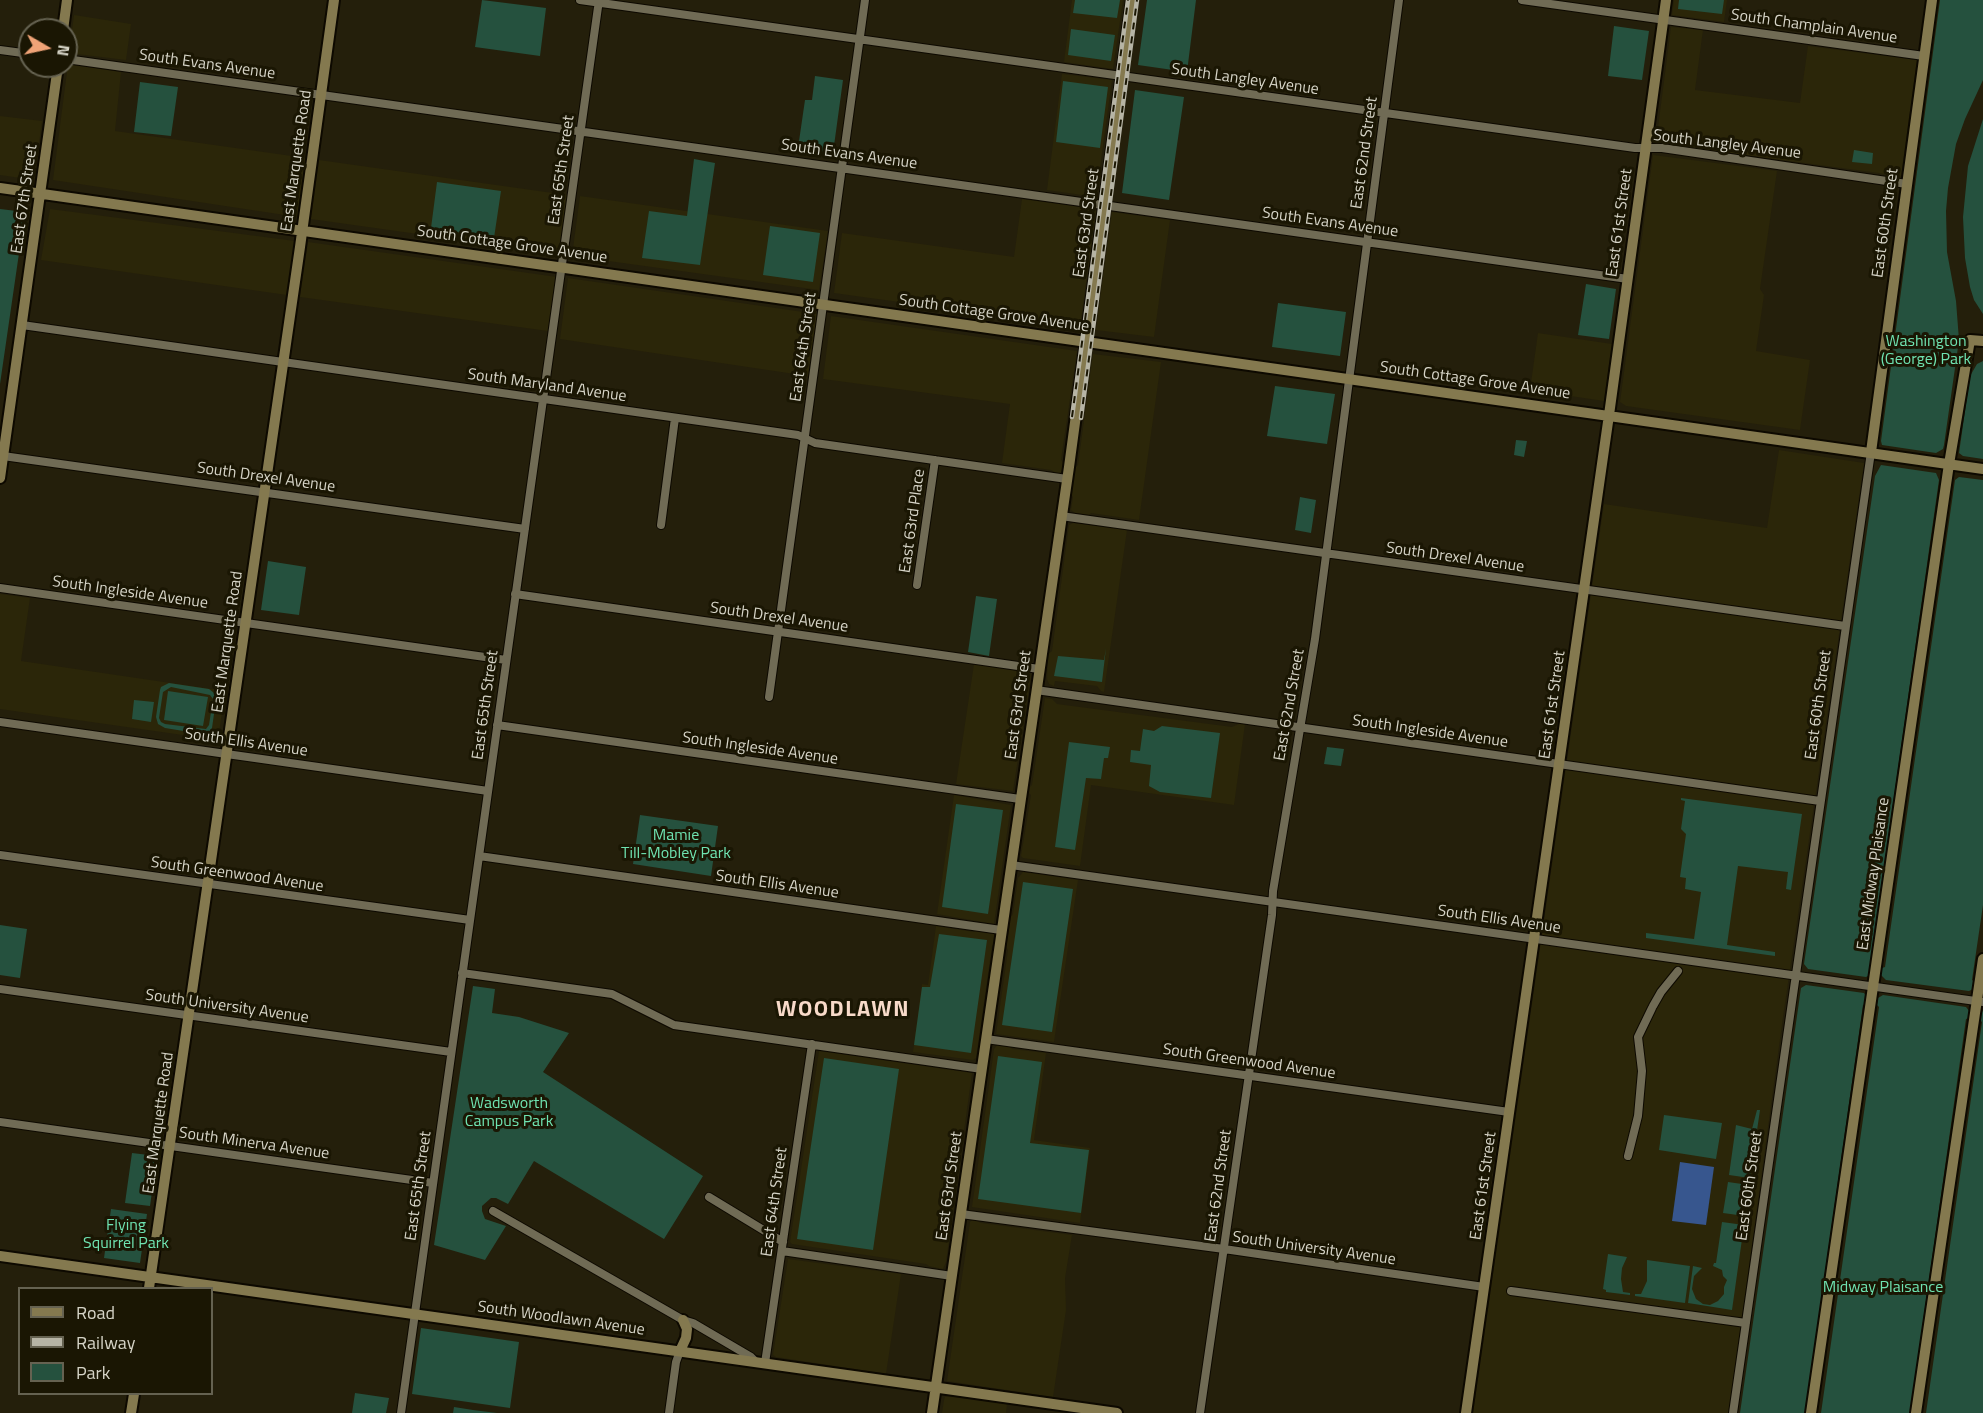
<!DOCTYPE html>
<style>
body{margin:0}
#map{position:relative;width:1983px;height:1413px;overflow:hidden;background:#241f0b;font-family:"Titillium Web",sans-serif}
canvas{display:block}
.legend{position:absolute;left:18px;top:1287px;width:195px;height:108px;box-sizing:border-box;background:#1a1603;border:2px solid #656251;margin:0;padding:8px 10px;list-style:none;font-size:18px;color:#d6d4c7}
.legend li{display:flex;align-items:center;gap:12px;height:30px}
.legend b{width:30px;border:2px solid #656251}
.north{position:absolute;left:18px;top:18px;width:60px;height:60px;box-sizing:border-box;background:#1a1603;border:2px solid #656251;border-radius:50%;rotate:99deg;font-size:16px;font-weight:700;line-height:24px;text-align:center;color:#d6d4c7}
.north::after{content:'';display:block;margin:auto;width:21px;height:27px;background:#efa377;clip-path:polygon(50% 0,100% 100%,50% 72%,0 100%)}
</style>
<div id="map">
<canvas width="1983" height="1413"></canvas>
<ul class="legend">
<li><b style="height:8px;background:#84794f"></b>Road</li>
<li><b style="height:8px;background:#b6b4a5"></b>Railway</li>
<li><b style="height:16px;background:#25513e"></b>Park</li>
</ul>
<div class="north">N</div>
</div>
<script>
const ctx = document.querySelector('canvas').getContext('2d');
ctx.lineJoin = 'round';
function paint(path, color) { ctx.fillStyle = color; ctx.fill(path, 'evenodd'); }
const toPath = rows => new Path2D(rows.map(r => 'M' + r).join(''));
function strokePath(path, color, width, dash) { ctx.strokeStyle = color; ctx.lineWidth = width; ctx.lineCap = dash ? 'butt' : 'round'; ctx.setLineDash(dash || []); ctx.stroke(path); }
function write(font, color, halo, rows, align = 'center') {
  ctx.font = font + ' "Titillium Web",sans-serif'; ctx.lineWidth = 6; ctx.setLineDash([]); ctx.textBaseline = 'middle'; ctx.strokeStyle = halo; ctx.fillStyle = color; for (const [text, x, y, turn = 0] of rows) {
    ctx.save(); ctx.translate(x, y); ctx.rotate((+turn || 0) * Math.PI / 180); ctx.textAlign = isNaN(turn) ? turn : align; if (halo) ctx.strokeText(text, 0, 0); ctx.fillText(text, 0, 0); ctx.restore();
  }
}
const built = toPath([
 [1072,0,1123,0,1113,69,1064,62],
 [1674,0,1727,0,1724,22,1672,15],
 [74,15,131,24,126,60,69,53],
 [1671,27,1703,30,1695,90,1800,103,1808,46,1917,60,1901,176,1656,143],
 [68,64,121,72,115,131,306,158,298,217,53,180],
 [1062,74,1112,80,1096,197,1047,190],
 [0,116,42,121,34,180,0,175],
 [1653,155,1777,171,1760,289,1764,295,1756,351,1810,360,1800,430,1626,406,1620,402],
 [319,160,567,195,560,254,311,219],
 [580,196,828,231,819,290,572,256],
 [1022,199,1096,209,1080,327,834,293,842,233,1014,257],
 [50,209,295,241,287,295,41,260],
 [1112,212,1170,220,1154,337,1096,330],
 [308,242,557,277,548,331,300,297],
 [568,278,817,314,808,376,560,339],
 [831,316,1077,351,1061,460,1064,464,1063,471,1058,474,1051,470,1002,463,1010,404,823,379],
 [1538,333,1612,344,1604,401,1530,390],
 [1093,354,1161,362,1139,520,1091,513,1089,515,1075,513,1071,510,1073,497,1071,494,1075,468,1078,465],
 [1779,450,1864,463,1783,1017,1729,1413,1473,1413,1604,504,1767,528],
 [1073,523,1127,530,1104,692,1101,691,1097,686,1055,681,1054,686,1049,684,1047,679,1048,654,1052,651,1069,525],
 [0,594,30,598,21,661,225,691,218,740,0,709],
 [974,664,1027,672,1031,675,1013,791,956,784],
 [1045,698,1052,699,1057,704,1232,727,1241,723,1245,724,1234,805,1091,785,1080,866,1023,858,1021,856,1031,795,1029,793,1030,787,1032,785],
 [954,795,1011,805,994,924,937,914],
 [1023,872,1078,880,1054,1042,996,1034,1008,950,1006,947,1011,917,1013,914,1018,878],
 [936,926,974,932,976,930,993,932,995,935,994,944,992,946,976,1058,973,1060,913,1052,922,984,928,985],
 [998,1044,1010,1046,1012,1049,1046,1053,1034,1140,1090,1148,1080,1223,972,1207,994,1049],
 [819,1051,972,1073,946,1262,943,1269,929,1266,926,1264,792,1244,790,1242],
 [973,1219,981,1223,1072,1235,1065,1278,1066,1310,1053,1397,947,1381,970,1222],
 [788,1259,901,1274,886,1374,776,1357,773,1355],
 [949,1396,1007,1404,1006,1413,942,1413,944,1400,945,1397]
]);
const green = toPath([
 [482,0,546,8,540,56,475,47],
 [1075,0,1120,0,1117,18,1073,13],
 [1147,0,1196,0,1187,72,1138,65],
 [1679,0,1724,0,1722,14,1678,9],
 [1940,0,1983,0,1983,80,1965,119,1956,144,1948,188,1946,211,1947,252,1956,301,1959,340,1944,445,1943,449,1936,453,1882,445,1881,441],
 [1614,26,1649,31,1642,80,1608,76],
 [1071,29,1115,35,1111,61,1068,55],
 [815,76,843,80,833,153,798,148,805,100,812,100],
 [1063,81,1108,87,1100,148,1056,142],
 [140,82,178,87,171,136,134,132],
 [1135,90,1184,97,1169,200,1122,193],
 [1983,119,1983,314,1974,300,1970,287,1965,258,1963,217,1968,166],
 [1854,150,1873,153,1872,164,1852,162],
 [694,159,715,163,700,265,642,258,649,211,687,216],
 [437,182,501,191,494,238,431,228],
 [0,209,25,212,0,384],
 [770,226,820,233,813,282,763,275],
 [1586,284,1616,289,1609,339,1578,335],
 [1278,303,1346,312,1340,356,1272,347],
 [1983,361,1983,459,1963,456,1959,453,1970,376,1977,364],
 [1275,386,1335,394,1327,444,1267,436],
 [1516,440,1527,441,1524,457,1514,455],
 [1881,465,1936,473,1939,480,1870,965,1873,967,1870,975,1866,977,1808,969,1804,964,1875,476],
 [1959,477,1983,480,1983,905,1972,980,1975,982,1973,989,1969,991,1886,980,1881,975,1882,968,1885,967,1955,480],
 [1300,497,1316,500,1311,533,1295,530],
 [268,561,306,567,299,615,261,610],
 [976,596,997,599,989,656,968,652],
 [1106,648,1102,682,1054,676,1058,656,1104,660],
 [169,683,209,689,214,693,216,700,212,728,210,731,202,734,165,728,158,724,156,717,160,690,161,687],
 [171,687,210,695,213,699,209,725,206,729,165,724,161,722,159,718,163,692],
 [168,691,208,697,203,726,164,720],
 [134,700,154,702,151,722,132,719],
 [1162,726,1220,733,1211,798,1160,792,1149,786,1151,765,1130,762,1131,750,1140,751,1143,729,1154,731],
 [1069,742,1110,747,1108,758,1104,758,1101,779,1086,778,1075,850,1055,847],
 [1327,747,1344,749,1341,766,1324,764],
 [1681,798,1802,814,1791,890,1786,889,1788,872,1738,866,1727,945,1775,952,1775,956,1646,938,1646,933,1694,939,1701,892,1685,889,1686,878,1680,877,1686,834,1681,829,1685,801,1681,800],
 [956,804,1003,810,988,914,942,907],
 [640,815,718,826,711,876,633,864],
 [1023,882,1073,889,1052,1032,1002,1025],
 [0,925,27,929,20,978,0,975],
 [939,934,987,940,971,1053,914,1045,922,987,930,987],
 [1806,985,1864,993,1868,999,1867,1004,1863,1005,1805,1413,1740,1413,1801,988],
 [473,986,495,989,492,1013,519,1017,569,1033,543,1072,703,1176,664,1239,534,1161,508,1204,496,1198,491,1198,482,1206,482,1211,485,1219,506,1226,485,1260,434,1245],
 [1883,995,1966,1007,1970,1012,1970,1018,1966,1019,1910,1413,1821,1413,1879,1007,1877,1005,1878,998],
 [1983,1010,1983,1413,1926,1413,1982,1022,1979,1019],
 [998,1056,1042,1062,1030,1143,1089,1150,1081,1213,978,1199],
 [824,1058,899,1069,873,1250,797,1239],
 [1757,1110,1760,1110,1750,1178,1729,1175,1736,1125,1752,1129],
 [1664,1115,1722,1123,1716,1159,1659,1150],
 [132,1153,157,1156,150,1206,125,1203],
 [1728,1182,1749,1185,1745,1216,1723,1213],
 [111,1209,147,1214,140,1263,104,1258],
 [1722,1222,1744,1225,1732,1310,1688,1303,1693,1266,1702,1268,1694,1276,1692,1289,1696,1299,1703,1304,1710,1305,1718,1301,1724,1294,1724,1287,1727,1280,1723,1276,1722,1270,1713,1266,1714,1263,1716,1263],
 [1608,1254,1627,1257,1622,1268,1621,1279,1623,1292,1630,1293,1630,1295,1606,1292,1606,1290,1603,1289],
 [1647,1260,1690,1266,1685,1303,1635,1296,1635,1294,1641,1294,1647,1281],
 [421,1328,519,1342,510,1408,412,1394],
 [355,1393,389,1398,386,1413,352,1413],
 [454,1407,473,1410,497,1413,453,1413]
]);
const water = toPath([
 [1680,1162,1714,1167,1706,1225,1672,1221]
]);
const street = toPath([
 [580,0,1635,148,1662,148,1907,184],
 [1522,0,1924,56],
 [0,50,30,54],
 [66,59,1628,279],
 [22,325,798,435,815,443,1067,479],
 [3,456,525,529],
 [1061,516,1845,626],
 [661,525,675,418],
 [917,585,935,460],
 [0,588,506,660],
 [515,594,1039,669],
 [1036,690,1820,801],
 [769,697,865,0],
 [0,722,488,791],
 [497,725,1020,799],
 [0,855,470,920],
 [479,856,1001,930],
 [1011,865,1983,1002],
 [462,973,612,994,674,1025,982,1069],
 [0,989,451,1052],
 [1653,1006,1661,992,1678,971],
 [986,1039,1509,1112],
 [0,1122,433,1183],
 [1628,1156,1638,1116,1642,1071,1638,1037,1652,1008],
 [709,1197,783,1242],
 [493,1211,683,1320,693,1323,751,1357,756,1362],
 [961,1214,1224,1249,1484,1287],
 [782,1251,952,1276],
 [1511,1291,1746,1323],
 [765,1363,812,1044],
 [401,1413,599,0],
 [669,1413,676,1362,680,1351],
 [1200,1413,1272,915,1273,891,1315,639,1399,0],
 [1733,1413,1871,452]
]);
const secondary = toPath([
 [63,30,67,0],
 [0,188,1983,469],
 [1871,452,1932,0],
 [0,478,58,66],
 [0,1256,1117,1413],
 [149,1288,300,247,334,0],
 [680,1351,686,1338,687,1329,683,1320],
 [131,1413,134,1394],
 [932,1413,1069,467,1132,0],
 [1466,1413,1609,415,1666,0],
 [1811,1413,1949,464,1970,340,1983,341],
 [1916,1413,1983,959]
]);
const rail = toPath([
 [1072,417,1128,0],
 [1081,418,1137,0]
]);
const streetNames = [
 ["South Champlain Avenue",1814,27,8],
 ["South Evans Avenue",207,65,8],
 ["South Langley Avenue",1245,80,8],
 ["South Langley Avenue",1727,145,7],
 ["East 62nd Street",1365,153,-82],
 ["South Evans Avenue",849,155,8],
 ["East Marquette Road",297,161,-82],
 ["East 65th Street",562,170,-82],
 ["East 67th Street",25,199,-82],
 ["East 63rd Street",1087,223,-82],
 ["South Evans Avenue",1330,223,8],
 ["East 61st Street",1620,223,-82],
 ["East 60th Street",1886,223,-82],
 ["South Cottage Grove Avenue",512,245,8],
 ["South Cottage Grove Avenue",994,314,8],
 ["East 64th Street",804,347,-82],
 ["South Cottage Grove Avenue",1475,381,8],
 ["South Maryland Avenue",547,386,8],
 ["South Drexel Avenue",266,478,8],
 ["East 63rd Place",913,521,-82],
 ["South Drexel Avenue",1455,558,8],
 ["South Ingleside Avenue",130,593,8],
 ["South Drexel Avenue",779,618,8],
 ["East Marquette Road",228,642,-82],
 ["East 65th Street",486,705,-82],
 ["East 63rd Street",1019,705,-82],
 ["East 62nd Street",1290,705,-80],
 ["East 61st Street",1553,705,-82],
 ["East 60th Street",1819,705,-82],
 ["South Ingleside Avenue",1430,732,8],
 ["South Ellis Avenue",246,743,8],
 ["South Ingleside Avenue",760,749,8],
 ["East Midway Plaisance",1874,874,-82],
 ["South Greenwood Avenue",237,875,8],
 ["South Ellis Avenue",777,885,8],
 ["South Ellis Avenue",1499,920,8],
 ["South University Avenue",227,1007,8],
 ["South Greenwood Avenue",1249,1062,8],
 ["East Marquette Road",159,1123,-82],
 ["South Minerva Avenue",254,1144,8],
 ["East 65th Street",419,1186,-82],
 ["East 63rd Street",950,1186,-82],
 ["East 62nd Street",1219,1186,-82],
 ["East 61st Street",1484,1186,-82],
 ["East 60th Street",1750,1186,-82],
 ["East 64th Street",775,1202,-82],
 ["South University Avenue",1314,1249,8],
 ["South Woodlawn Avenue",561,1319,8]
];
const parkNames = [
 ["Washington",1926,342],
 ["(George) Park",1926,360],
 ["Mamie",676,836],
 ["Till-Mobley Park",676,854],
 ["Wadsworth",509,1104],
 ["Campus Park",509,1122],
 ["Flying",126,1226],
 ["Squirrel Park",126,1244],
 ["Midway Plaisance",1883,1288]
];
const districtNames = [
 ["WOODLAWN",843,1011]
];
paint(built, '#2b2609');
paint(green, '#25513e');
paint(water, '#37568e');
strokePath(street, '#0d0900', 10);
strokePath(secondary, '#0d0900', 14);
strokePath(street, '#706b55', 8);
strokePath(secondary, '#84794f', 10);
strokePath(rail, '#b6b4a5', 4.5);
strokePath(rail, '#1a1603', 2, [7]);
write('16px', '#d6d4c7', '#1a1603', streetNames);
write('16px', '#6fe3b1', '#1a1603', parkNames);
ctx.letterSpacing = '1.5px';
write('bold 22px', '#f8dac9', '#1a1603', districtNames);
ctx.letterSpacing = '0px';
</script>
